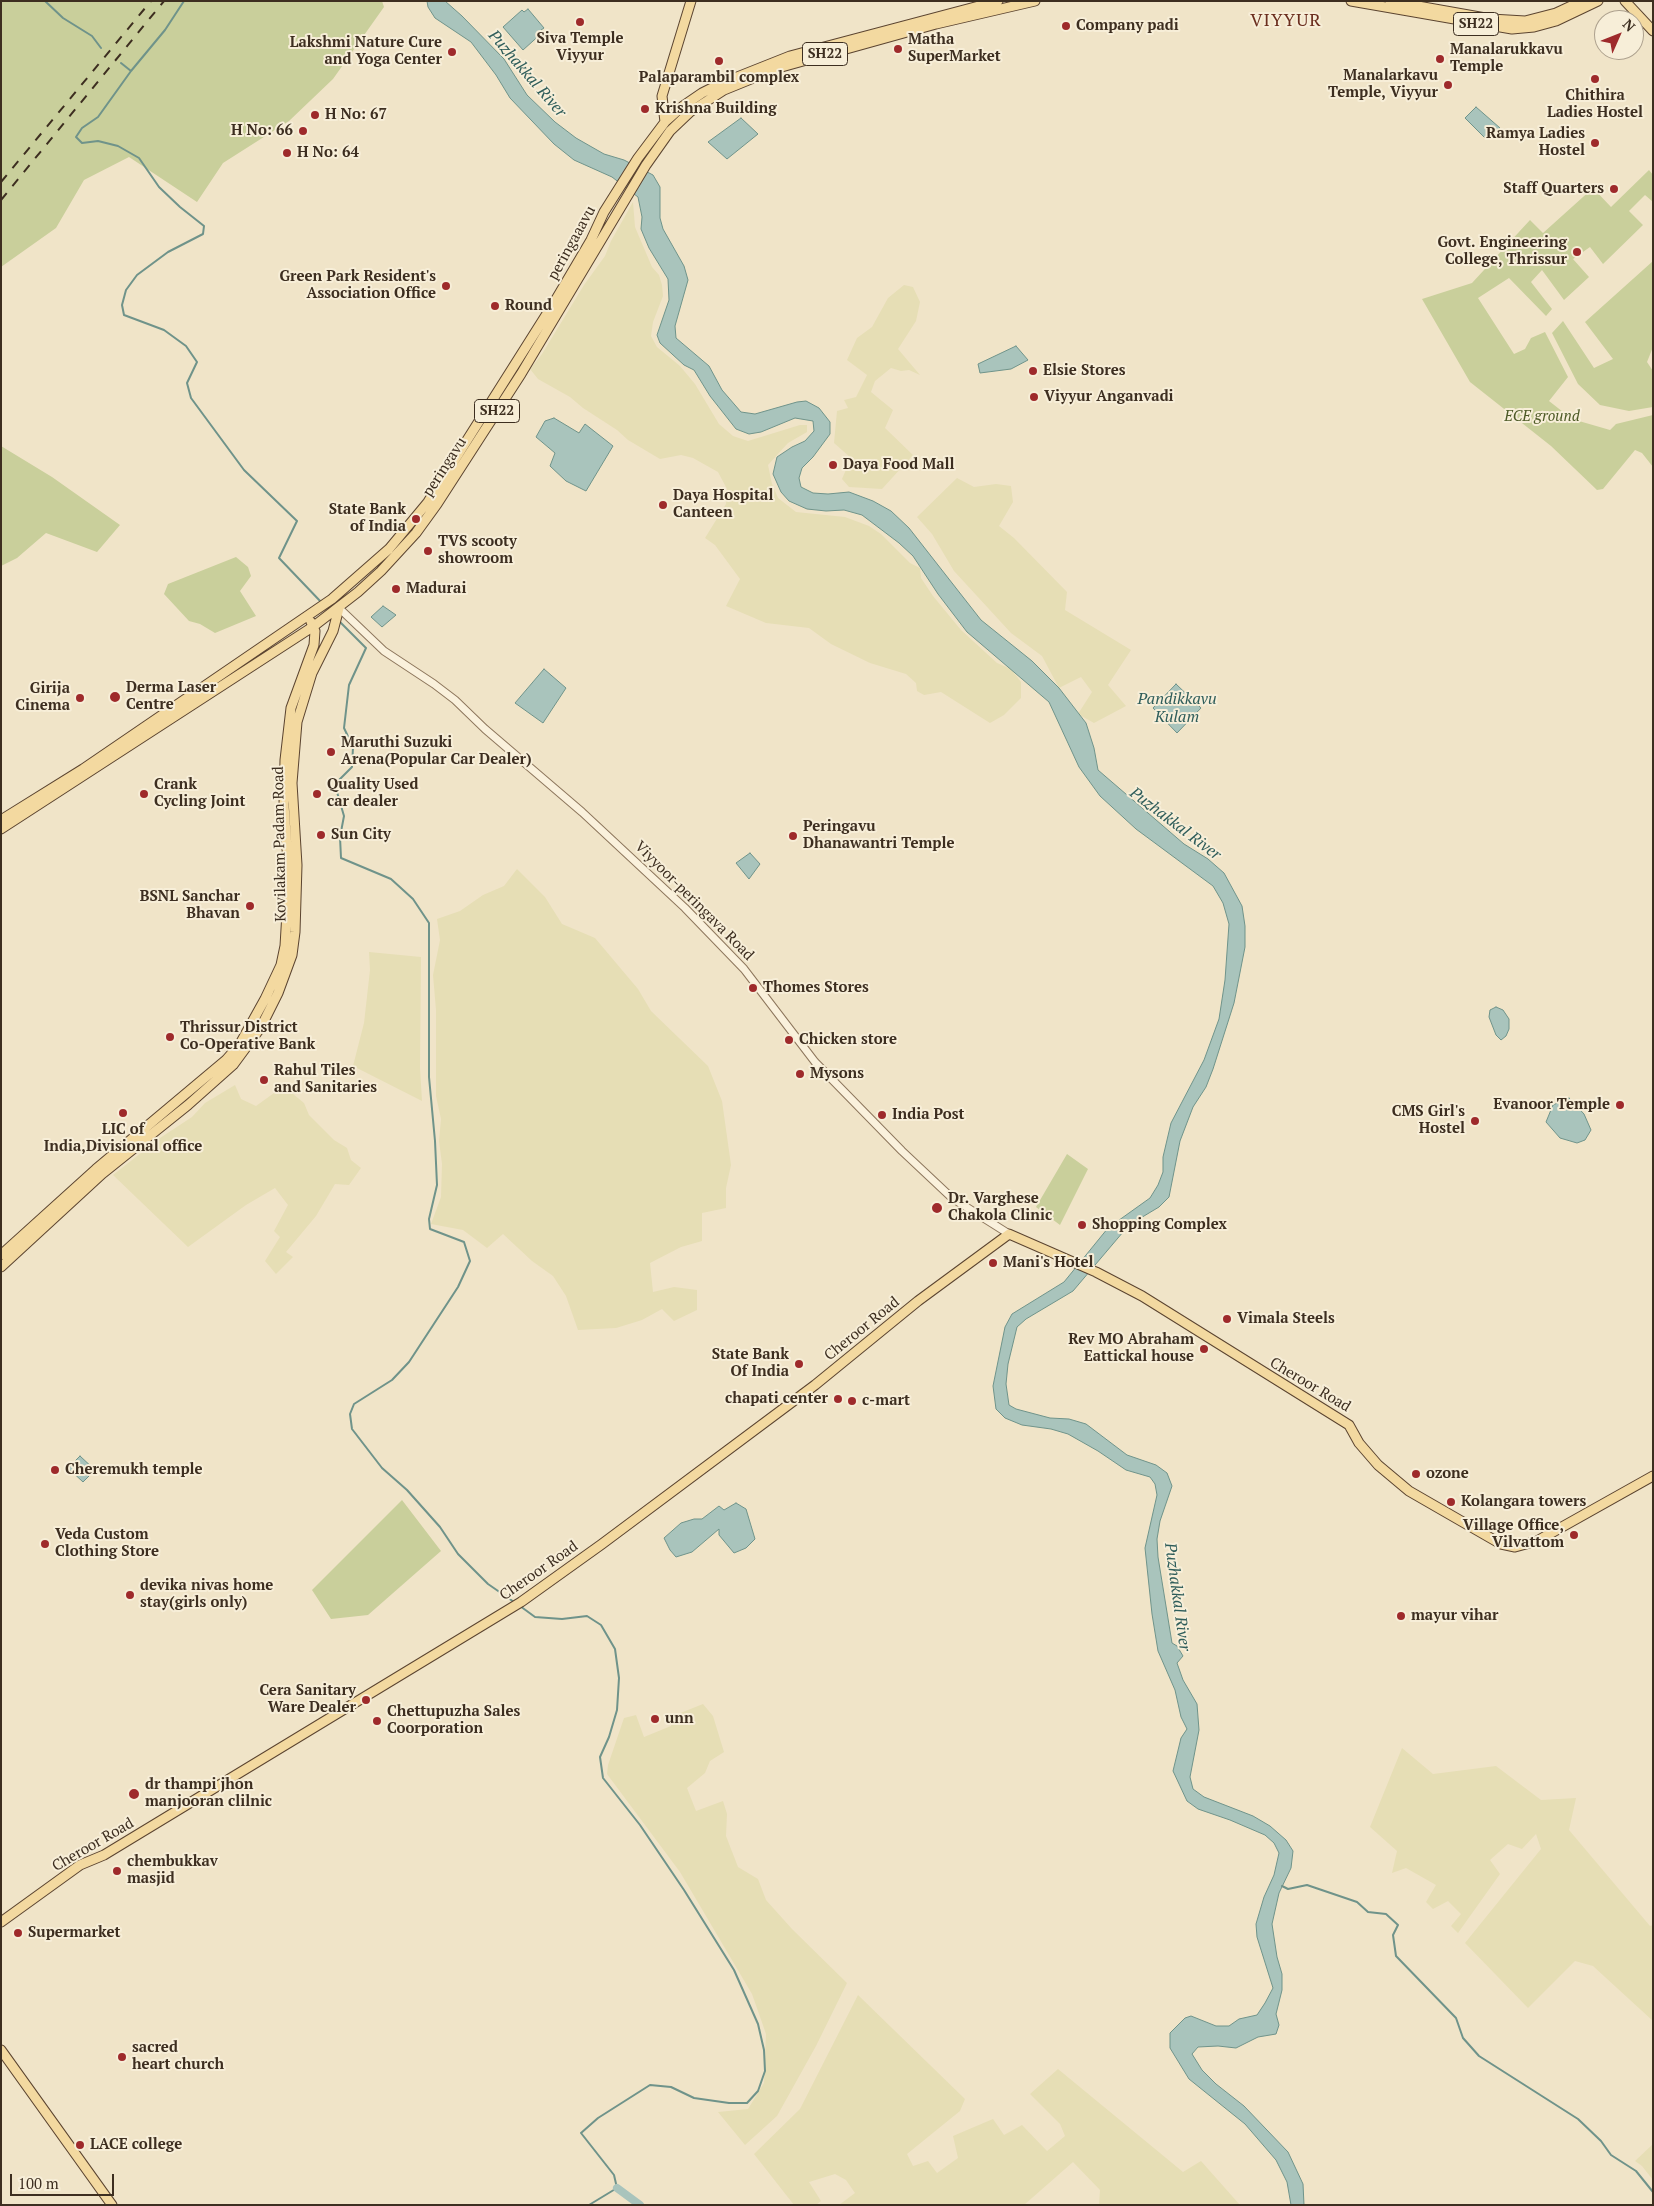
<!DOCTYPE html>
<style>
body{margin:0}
#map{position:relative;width:1654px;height:2206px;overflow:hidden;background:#f0e4c8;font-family:"PT Serif",serif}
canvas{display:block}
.frame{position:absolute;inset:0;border:2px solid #3d2e20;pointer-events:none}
.north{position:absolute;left:1594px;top:10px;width:50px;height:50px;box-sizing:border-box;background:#f7eed8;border:1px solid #ada18e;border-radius:50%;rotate:46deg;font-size:14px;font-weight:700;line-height:20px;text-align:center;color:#3d2e20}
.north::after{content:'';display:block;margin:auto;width:18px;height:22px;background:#9e2a2b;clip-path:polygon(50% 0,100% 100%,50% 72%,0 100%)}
.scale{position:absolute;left:10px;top:2174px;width:104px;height:22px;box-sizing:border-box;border:2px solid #3d2e20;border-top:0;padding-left:6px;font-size:15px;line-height:18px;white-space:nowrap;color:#3d2e20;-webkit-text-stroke:4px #f7eed8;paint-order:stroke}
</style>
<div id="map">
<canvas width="1654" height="2206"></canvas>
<div class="frame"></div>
<div class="north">N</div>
<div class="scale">100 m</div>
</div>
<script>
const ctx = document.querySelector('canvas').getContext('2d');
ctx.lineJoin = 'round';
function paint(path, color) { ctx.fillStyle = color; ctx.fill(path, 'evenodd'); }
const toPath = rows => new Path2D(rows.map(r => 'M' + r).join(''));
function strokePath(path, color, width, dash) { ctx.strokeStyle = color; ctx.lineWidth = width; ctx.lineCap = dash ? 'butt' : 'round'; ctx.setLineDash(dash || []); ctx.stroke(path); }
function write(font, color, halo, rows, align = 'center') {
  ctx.font = font + ' "PT Serif",serif'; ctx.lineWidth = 4; ctx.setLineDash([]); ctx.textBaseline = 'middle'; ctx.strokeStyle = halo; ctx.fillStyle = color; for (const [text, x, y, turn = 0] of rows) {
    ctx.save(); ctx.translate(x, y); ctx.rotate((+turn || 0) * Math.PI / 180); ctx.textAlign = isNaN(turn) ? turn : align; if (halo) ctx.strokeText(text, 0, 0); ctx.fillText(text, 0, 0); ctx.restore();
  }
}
const farmland = toPath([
 [633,202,635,227,652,267,659,275,662,285,663,296,653,322,651,336,657,347,680,366,695,384,719,424,733,436,748,441,800,425,807,425,807,432,788,443,768,465,772,484,778,498,796,512,845,517,869,526,881,534,910,563,920,568,921,578,933,596,961,630,997,663,1011,669,1021,682,1021,698,1004,715,990,723,941,692,924,695,917,691,916,683,906,674,870,663,831,644,809,628,766,623,726,606,740,579,715,545,705,538,726,504,727,489,718,472,693,458,681,455,660,459,628,440,617,430,583,408,570,397,538,379,530,369,542,354,584,285,605,256,611,241],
 [904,285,913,287,920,302,916,321,898,349,920,375,909,370,901,371,891,368,875,381,871,392,893,410,885,428,913,455,882,489,849,487,842,479,851,458,834,443,837,411,848,408,844,400,856,397,867,375,847,360,857,338,872,327,888,298],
 [957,478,974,487,996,484,1011,486,1013,502,999,526,1014,538,1067,592,1065,610,1131,650,1108,685,1126,706,1094,723,1078,714,1092,692,1081,677,1059,688,1042,656,1011,633,954,571,932,534,917,517],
 [517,869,545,897,562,924,595,938,638,989,651,1011,708,1066,722,1101,731,1165,726,1188,726,1208,702,1213,702,1241,681,1247,650,1263,653,1292,674,1287,697,1290,697,1310,674,1321,662,1309,642,1320,616,1328,578,1330,566,1296,553,1276,532,1261,503,1234,487,1248,463,1230,431,1224,441,1197,442,1164,439,1141,441,1119,436,1096,436,1010,433,975,440,940,437,919,460,911,483,895,504,886],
 [369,952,421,957,420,1068,422,1101,353,1066,364,1023,370,970],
 [235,1085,241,1099,256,1106,274,1093,287,1089,304,1103,309,1115,334,1140,347,1148,351,1160,361,1168,349,1185,335,1184,316,1216,286,1252,293,1257,276,1274,265,1261,280,1237,274,1231,288,1205,275,1188,246,1205,188,1247,113,1175,160,1138,192,1117,205,1103],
 [703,1704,713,1716,724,1752,710,1761,705,1773,687,1788,696,1811,723,1801,727,1814,726,1836,738,1867,758,1879,766,1900,792,1929,847,1983,816,2046,777,2116,745,2145,718,2112,748,2109,764,2083,766,2034,752,1994,680,1872,607,1774,608,1765,624,1718,636,1715,644,1737,671,1726,673,1716],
 [1402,1748,1433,1774,1496,1766,1541,1800,1576,1798,1569,1830,1650,1926,1653,1925,1653,2021,1593,1966,1575,1961,1528,2008,1465,1943,1541,1849,1536,1834,1522,1849,1508,1844,1490,1860,1500,1874,1458,1933,1451,1926,1461,1914,1448,1901,1433,1909,1426,1902,1436,1885,1406,1868,1392,1873,1397,1851,1370,1827],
 [858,1995,965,2099,960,2111,907,2154,913,2166,928,2161,937,2173,958,2158,953,2136,993,2119,1004,2135,1022,2125,1047,2151,1065,2136,1060,2124,1030,2094,1058,2069,1183,2172,1201,2161,1240,2205,1099,2205,1100,2190,1073,2162,1024,2205,839,2205,855,2193,846,2180,835,2174,809,2182,821,2201,816,2205,794,2205,754,2154,800,2109],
 [1653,2144,1653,2180,1642,2166,1635,2161]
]);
const green = toPath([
 [1,1,382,1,384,7,333,79,289,121,223,163,197,202,129,157,84,180,56,228,1,267],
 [1649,170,1653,175,1653,202,1645,195,1629,211,1643,225,1603,264,1590,247,1573,259,1589,277,1564,300,1542,270,1531,282,1552,309,1546,316,1509,278,1478,298,1514,354,1525,349,1531,338,1545,332,1568,377,1549,401,1572,419,1610,430,1616,424,1653,415,1653,467,1642,453,1635,450,1603,489,1597,490,1551,446,1470,382,1422,299,1472,283,1530,220,1543,233,1593,188,1611,207],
 [1653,261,1653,347,1647,362,1653,371,1653,407,1629,411,1600,405,1578,384,1552,333,1563,321,1594,368,1613,359,1585,322],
 [1,446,52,477,120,525,97,552,46,533,17,558,1,566],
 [236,557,248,567,251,576,240,591,256,616,215,633,200,624,189,621,164,594,168,584],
 [1067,1154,1088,1169,1060,1225,1036,1207],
 [402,1500,441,1551,368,1615,331,1619,312,1590]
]);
const water = toPath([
 [427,1,445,1,462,16,504,59,527,95,555,122,576,138,604,154,624,160,653,175,660,187,660,218,663,229,684,266,688,280,675,326,676,338,709,366,722,390,741,412,755,414,797,402,806,401,819,408,830,422,830,434,813,457,802,468,799,478,801,487,813,493,828,494,849,492,873,501,891,511,909,528,981,620,1032,661,1059,688,1086,723,1094,748,1098,770,1184,844,1208,859,1224,873,1242,906,1245,926,1245,947,1234,1003,1213,1069,1206,1087,1193,1107,1180,1141,1169,1197,1159,1207,1129,1225,1073,1291,1026,1319,1017,1327,1008,1364,1006,1384,1009,1405,1016,1409,1050,1418,1069,1419,1086,1424,1127,1455,1156,1465,1167,1473,1172,1486,1160,1521,1157,1539,1158,1557,1172,1643,1177,1646,1183,1656,1177,1663,1183,1680,1197,1704,1199,1730,1190,1777,1193,1789,1204,1797,1253,1816,1270,1826,1286,1840,1293,1851,1291,1868,1279,1893,1272,1924,1277,1957,1282,1974,1282,1990,1276,2014,1279,2025,1276,2034,1258,2037,1236,2048,1218,2046,1198,2047,1192,2054,1202,2070,1216,2084,1244,2106,1288,2152,1303,2184,1304,2205,1291,2205,1287,2182,1276,2160,1245,2124,1189,2079,1170,2048,1170,2033,1185,2018,1191,2016,1216,2026,1229,2026,1239,2019,1257,2015,1265,2003,1273,1988,1257,1937,1256,1924,1264,1897,1274,1875,1279,1853,1274,1843,1265,1835,1230,1820,1198,1809,1187,1801,1173,1771,1181,1738,1187,1729,1181,1717,1175,1690,1158,1651,1152,1614,1145,1548,1157,1495,1155,1484,1150,1477,1126,1470,1098,1451,1068,1434,1051,1429,1022,1425,1005,1418,996,1409,993,1386,1005,1327,1012,1314,1064,1282,1108,1228,1150,1198,1158,1185,1163,1172,1163,1157,1171,1123,1204,1060,1219,1019,1225,980,1229,924,1223,903,1213,886,1136,829,1100,796,1079,767,1049,702,967,632,938,594,913,556,899,543,862,515,844,510,826,511,807,509,789,501,781,492,773,474,777,457,792,447,805,441,814,431,813,421,795,418,761,432,749,434,736,429,710,396,694,370,684,365,660,343,657,335,669,300,668,279,649,248,641,229,642,217,638,197,612,177,574,160,554,144,510,98,496,75,471,42,435,18,428,7,427,1],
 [528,9,544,28,541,30,543,32,523,50,503,27,522,10,524,12,528,9],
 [1476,107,1500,128,1486,139,1465,118,1476,107],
 [741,118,758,134,727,159,708,142,741,118],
 [1016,346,1028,360,1011,369,980,373,978,364,1016,346],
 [554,418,579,433,585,424,613,446,586,491,566,481,550,466,555,453,536,437,545,421,554,418],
 [383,606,396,615,382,627,371,617,383,606],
 [544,669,566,688,543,723,515,703,544,669],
 [1176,684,1201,708,1177,733,1153,708,1176,684],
 [750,853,760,864,749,879,736,863,750,853],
 [1496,1007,1503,1010,1509,1019,1509,1029,1506,1036,1501,1040,1496,1035,1489,1017,1490,1010,1496,1007],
 [1569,1098,1584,1114,1591,1130,1585,1140,1577,1143,1560,1138,1546,1122,1553,1105,1569,1098],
 [80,1456,95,1470,83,1482,68,1468,80,1456],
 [736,1503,746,1509,755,1539,746,1548,734,1553,719,1535,719,1529,692,1552,676,1557,670,1550,664,1538,681,1523,694,1519,702,1519,719,1506,724,1510,736,1503]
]);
const stream = toPath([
 [45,1,63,18,92,36,101,48],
 [184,1,165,30,131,71,98,117,82,128,76,137,82,143,98,141,118,146,139,158,159,187,180,207,204,226,203,234,168,252,137,275,126,290,122,305,124,315,164,330,186,346,197,362,187,383,191,398,244,470,297,521,279,558,322,603],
 [121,63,131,71],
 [339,621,366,648,349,685,344,728,353,747,352,767,337,782,337,792,344,816,340,837,341,858,391,879,413,899,429,923,429,1077,435,1141,437,1185,429,1219,430,1229,464,1242,470,1261,458,1287,409,1362,392,1380,354,1404,350,1414,352,1429,382,1468,407,1490,440,1527,458,1554,488,1584,514,1602],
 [520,1606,535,1617,562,1619,587,1616,601,1625,615,1649,619,1678,617,1710,609,1737,600,1757,603,1778,640,1825,684,1890,734,1970,758,2024,764,2050,765,2071,758,2091,747,2103,729,2103,694,2098,671,2087,650,2085,598,2118,581,2133,614,2175,617,2188,589,2205],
 [1282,1886,1288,1889,1307,1885,1357,1902,1368,1912,1386,1914,1398,1925,1393,1935,1396,1956,1456,2018,1463,2038,1479,2056,1578,2119,1601,2141,1611,2155,1636,2171,1653,2192]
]);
const canal = toPath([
 [617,2188,640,2205]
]);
const minor = toPath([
 [339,608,384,651,434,684,455,700,485,729,582,812,685,908,744,969,815,1062,902,1151,952,1198,1009,1234]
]);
const major = toPath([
 [1351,1,1512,29,1534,27,1556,21,1598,1],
 [1390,1,1491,19,1525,21,1556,13,1582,1],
 [1625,1,1653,31],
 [665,122,662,96,691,1],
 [1,820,83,769,332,599,389,549,428,502,555,301,591,240,604,212,638,158,665,122,683,106,702,93,722,83,790,56,998,1],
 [1,829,314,626,358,592,381,571,416,533,437,504,521,374,646,165,670,131,690,112,724,90,778,68,936,24,1035,1],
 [1,1255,96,1169,226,1060,240,1044,265,999,281,965,285,946,289,878,284,804,285,760,291,708,314,645,315,631,311,622],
 [1,1267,102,1174,188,1105,233,1065,261,1027,278,993,292,955,295,932,297,865,292,783,297,722,312,673,333,631,339,608],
 [1,1922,80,1865,104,1855,521,1602,602,1544,815,1385,918,1301,1009,1234,1096,1272,1142,1296,1349,1425,1359,1443,1378,1465,1409,1491,1501,1544,1515,1547,1537,1541,1653,1476],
 [1,2050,112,2205]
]);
const rail = toPath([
 [1,182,151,1],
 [1,200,164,1]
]);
const markers = [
 [580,22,5,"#9e2a2b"],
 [1066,26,5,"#9e2a2b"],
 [898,49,5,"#9e2a2b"],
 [452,52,5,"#9e2a2b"],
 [1440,59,5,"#9e2a2b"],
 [719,61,5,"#9e2a2b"],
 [1595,79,5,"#9e2a2b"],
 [1448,85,5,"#9e2a2b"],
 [645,109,5,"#9e2a2b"],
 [315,115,5,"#9e2a2b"],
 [303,131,5,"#9e2a2b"],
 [1595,143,5,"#9e2a2b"],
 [287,153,5,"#9e2a2b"],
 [1614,189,5,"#9e2a2b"],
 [1577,252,5,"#9e2a2b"],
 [446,286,5,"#9e2a2b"],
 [495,306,5,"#9e2a2b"],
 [1033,371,5,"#9e2a2b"],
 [1034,397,5,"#9e2a2b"],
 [833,465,5,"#9e2a2b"],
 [663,505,5,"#9e2a2b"],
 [416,519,5,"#9e2a2b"],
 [428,551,5,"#9e2a2b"],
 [396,589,5,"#9e2a2b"],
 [115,697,6,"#9e2a2b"],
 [80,698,5,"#9e2a2b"],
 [331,752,5,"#9e2a2b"],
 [144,794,5,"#9e2a2b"],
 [317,794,5,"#9e2a2b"],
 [321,835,5,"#9e2a2b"],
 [793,836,5,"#9e2a2b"],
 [250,906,5,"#9e2a2b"],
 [753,988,5,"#9e2a2b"],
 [170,1037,5,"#9e2a2b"],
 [789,1040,5,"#9e2a2b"],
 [800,1074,5,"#9e2a2b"],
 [264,1080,5,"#9e2a2b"],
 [1620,1105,5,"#9e2a2b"],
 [123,1113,5,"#9e2a2b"],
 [882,1115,5,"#9e2a2b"],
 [1475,1121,5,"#9e2a2b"],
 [937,1208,6,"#9e2a2b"],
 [1082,1225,5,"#9e2a2b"],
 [993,1263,5,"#9e2a2b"],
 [1227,1319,5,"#9e2a2b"],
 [1204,1349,5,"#9e2a2b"],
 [799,1364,5,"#9e2a2b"],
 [838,1399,5,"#9e2a2b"],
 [852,1401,5,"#9e2a2b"],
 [55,1470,5,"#9e2a2b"],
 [1416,1474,5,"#9e2a2b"],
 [1451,1502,5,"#9e2a2b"],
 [1574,1535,5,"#9e2a2b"],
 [45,1544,5,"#9e2a2b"],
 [130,1595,5,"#9e2a2b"],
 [1401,1616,5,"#9e2a2b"],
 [366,1700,5,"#9e2a2b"],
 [655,1719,5,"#9e2a2b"],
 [377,1721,5,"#9e2a2b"],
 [134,1794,6,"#9e2a2b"],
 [117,1871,5,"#9e2a2b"],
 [18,1933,5,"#9e2a2b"],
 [122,2057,5,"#9e2a2b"],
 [80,2145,5,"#9e2a2b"]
];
const shields = [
 [1476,24,45],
 [825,54,45],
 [497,411,45]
];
const shieldNames = [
 ["SH22",1476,24],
 ["SH22",825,54],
 ["SH22",497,411]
];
const poiNames = [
 ["Company padi",1076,26],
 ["Siva Temple",580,39,"center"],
 ["Viyyur",580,56,"center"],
 ["Matha",908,40],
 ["SuperMarket",908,57],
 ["Lakshmi Nature Cure",442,43,"right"],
 ["and Yoga Center",442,60,"right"],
 ["Manalarukkavu",1450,50],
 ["Temple",1450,67],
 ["Manalarkavu",1438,76,"right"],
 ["Temple, Viyyur",1438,93,"right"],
 ["Palaparambil complex",719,78,"center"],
 ["Chithira",1595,96,"center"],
 ["Ladies Hostel",1595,113,"center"],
 ["Krishna Building",655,109],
 ["H No: 67",325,115],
 ["H No: 66",293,131,"right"],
 ["Ramya Ladies",1585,134,"right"],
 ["Hostel",1585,151,"right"],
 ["H No: 64",297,153],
 ["Staff Quarters",1604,189,"right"],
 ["Govt. Engineering",1567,243,"right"],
 ["College, Thrissur",1567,260,"right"],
 ["Green Park Resident's",436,277,"right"],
 ["Association Office",436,294,"right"],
 ["Round",505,306],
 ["Elsie Stores",1043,371],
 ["Viyyur Anganvadi",1044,397],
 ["Daya Food Mall",843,465],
 ["Daya Hospital",673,496],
 ["Canteen",673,513],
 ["State Bank",406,510,"right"],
 ["of India",406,527,"right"],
 ["TVS scooty",438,542],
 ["showroom",438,559],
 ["Madurai",406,589],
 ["Derma Laser",126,688],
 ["Centre",126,705],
 ["Girija",70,689,"right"],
 ["Cinema",70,706,"right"],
 ["Maruthi Suzuki",341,743],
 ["Arena(Popular Car Dealer)",341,760],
 ["Crank",154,785],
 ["Cycling Joint",154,802],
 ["Quality Used",327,785],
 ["car dealer",327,802],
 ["Peringavu",803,827],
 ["Dhanawantri Temple",803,844],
 ["Sun City",331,835],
 ["BSNL Sanchar",240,897,"right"],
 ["Bhavan",240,914,"right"],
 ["Thomes Stores",763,988],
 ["Thrissur District",180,1028],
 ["Co-Operative Bank",180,1045],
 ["Chicken store",799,1040],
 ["Rahul Tiles",274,1071],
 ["and Sanitaries",274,1088],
 ["Mysons",810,1074],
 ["Evanoor Temple",1610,1105,"right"],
 ["CMS Girl's",1465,1112,"right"],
 ["Hostel",1465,1129,"right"],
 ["India Post",892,1115],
 ["LIC of",123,1130,"center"],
 ["India,Divisional office",123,1147,"center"],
 ["Dr. Varghese",948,1199],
 ["Chakola Clinic",948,1216],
 ["Shopping Complex",1092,1225],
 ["Mani's Hotel",1003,1263],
 ["Vimala Steels",1237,1319],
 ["Rev MO Abraham",1194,1340,"right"],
 ["Eattickal house",1194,1357,"right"],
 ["State Bank",789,1355,"right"],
 ["Of India",789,1372,"right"],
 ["chapati center",828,1399,"right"],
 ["c-mart",862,1401],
 ["Cheremukh temple",65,1470],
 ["ozone",1426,1474],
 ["Kolangara towers",1461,1502],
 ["Village Office,",1564,1526,"right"],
 ["Vilvattom",1564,1543,"right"],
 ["Veda Custom",55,1535],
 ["Clothing Store",55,1552],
 ["devika nivas home",140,1586],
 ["stay(girls only)",140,1603],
 ["mayur vihar",1411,1616],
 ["Cera Sanitary",356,1691,"right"],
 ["Ware Dealer",356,1708,"right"],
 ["Chettupuzha Sales",387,1712],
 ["Coorporation",387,1729],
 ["unn",665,1719],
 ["dr thampi jhon",145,1785],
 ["manjooran clilnic",145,1802],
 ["chembukkav",127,1862],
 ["masjid",127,1879],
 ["Supermarket",28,1933],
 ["sacred",132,2048],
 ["heart church",132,2065],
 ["LACE college",90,2145]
];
const streetNames = [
 ["peringaaavu",572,243,-61],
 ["peringavu",445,467,-57],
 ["Kovilakam Padam Road",280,844,-91],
 ["Viyyoor-peringava Road",694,901,45],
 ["Cheroor Road",862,1329,-39],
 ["Cheroor Road",1310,1385,31],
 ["Cheroor Road",539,1571,-35],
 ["Cheroor Road",93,1845,-30]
];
const parkNames = [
 ["ECE ground",1542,417]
];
const waterNames = [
 ["Puzhakkal River",527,74,49],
 ["Pandikkavu",1177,699],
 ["Kulam",1177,717],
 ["Puzhakkal River",1175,824,37],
 ["Puzhakkal River",1177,1597,82]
];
const quarterNames = [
 ["VIYYUR",1286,21]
];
paint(farmland, '#e6deb5');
paint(green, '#c9cf9b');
paint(water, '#a9c4bc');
strokePath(water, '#6f938a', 1);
strokePath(stream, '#6f938a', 2);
strokePath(canal, '#a9c4bc', 8);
strokePath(minor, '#8d765c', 9);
strokePath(major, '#5b4430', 11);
strokePath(minor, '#faf1dc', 7);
strokePath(major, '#f3d9a0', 9);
strokePath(rail, '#3d2e20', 2, [9, 9]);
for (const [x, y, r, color] of markers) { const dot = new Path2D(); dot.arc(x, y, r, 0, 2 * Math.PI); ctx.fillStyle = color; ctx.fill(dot); strokePath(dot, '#f7eed8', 2); }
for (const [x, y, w] of shields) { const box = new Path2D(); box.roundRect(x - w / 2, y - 11.5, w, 23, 4); ctx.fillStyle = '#f7eed8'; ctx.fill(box); strokePath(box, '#3d2e20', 1); }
write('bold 14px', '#3d2e20', null, shieldNames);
write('bold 15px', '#3d2e20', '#f7eed8', poiNames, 'left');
write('15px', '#3d2e20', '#f7eed8', streetNames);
write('italic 15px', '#4d5a26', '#f7eed8', parkNames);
write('italic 16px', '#2f5d5a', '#f7eed8', waterNames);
ctx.letterSpacing = '1px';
write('18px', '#6b2e1e', '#f7eed8', quarterNames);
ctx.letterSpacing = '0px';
</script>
